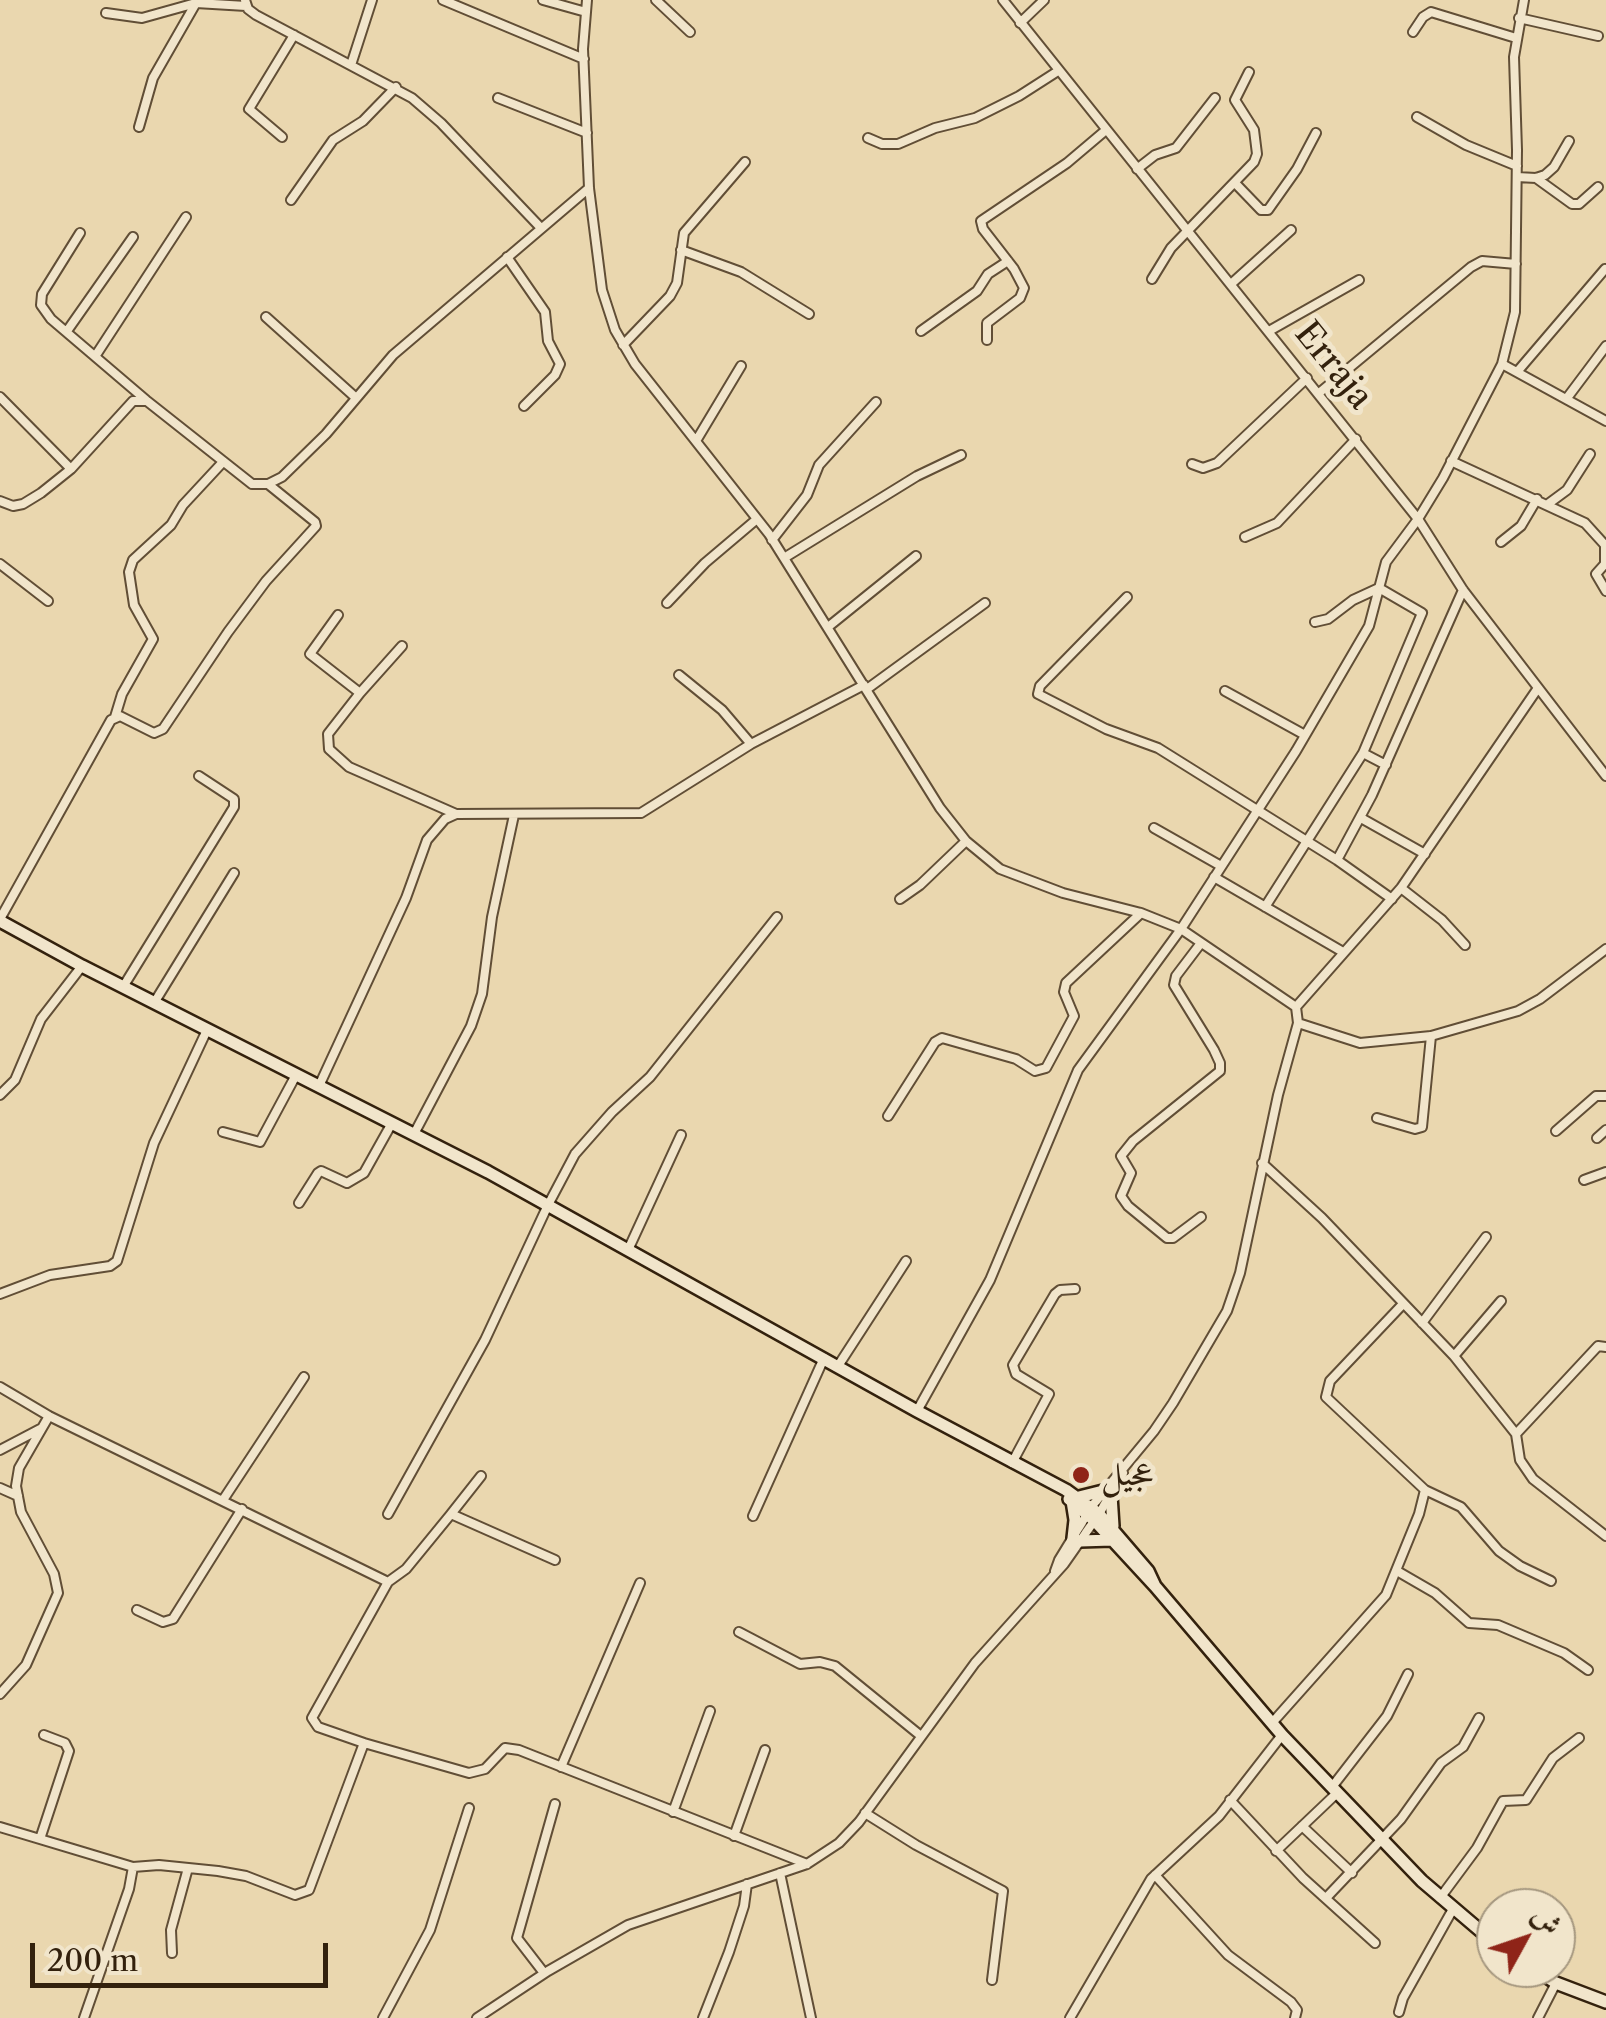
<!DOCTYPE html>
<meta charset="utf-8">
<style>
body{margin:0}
#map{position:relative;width:1606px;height:2018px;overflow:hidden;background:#ead7af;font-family:"Libre Caslon Text",Amiri,serif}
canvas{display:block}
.north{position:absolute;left:1476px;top:1888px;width:100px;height:100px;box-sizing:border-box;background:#f1e5cb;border:2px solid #a5977f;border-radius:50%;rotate:50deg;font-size:28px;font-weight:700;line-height:40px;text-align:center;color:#33210d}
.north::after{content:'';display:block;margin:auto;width:35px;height:45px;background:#8f2418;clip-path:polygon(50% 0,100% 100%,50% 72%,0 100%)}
.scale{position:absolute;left:30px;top:1943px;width:298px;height:45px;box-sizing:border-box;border:5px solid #33210d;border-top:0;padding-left:12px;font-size:30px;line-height:35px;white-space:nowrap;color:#33210d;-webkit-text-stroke:8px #f1e5cb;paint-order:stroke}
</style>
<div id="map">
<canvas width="1606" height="2018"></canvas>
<div class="north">ش</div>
<div class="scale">200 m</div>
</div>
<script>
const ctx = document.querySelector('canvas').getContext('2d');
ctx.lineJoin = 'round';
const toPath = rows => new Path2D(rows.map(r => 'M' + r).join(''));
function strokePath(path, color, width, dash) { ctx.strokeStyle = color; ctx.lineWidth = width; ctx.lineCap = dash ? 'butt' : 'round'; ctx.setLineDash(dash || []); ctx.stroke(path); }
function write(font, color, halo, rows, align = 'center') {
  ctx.font = font + ' "Libre Caslon Text",Amiri,serif'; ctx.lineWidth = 10; ctx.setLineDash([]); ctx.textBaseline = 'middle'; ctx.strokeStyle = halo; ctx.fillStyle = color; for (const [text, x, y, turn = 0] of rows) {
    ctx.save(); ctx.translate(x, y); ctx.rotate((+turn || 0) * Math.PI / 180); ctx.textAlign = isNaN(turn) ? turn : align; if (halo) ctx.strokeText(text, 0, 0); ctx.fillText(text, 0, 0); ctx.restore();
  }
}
const minor = toPath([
 [245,0,248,9,256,15,412,98,441,123,540,227],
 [443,0,584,59],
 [543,0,586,12],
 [587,0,583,49,589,188,602,290,615,330,635,364,769,534,940,808,966,841,1000,869,1063,893,1141,913,1181,929,1296,1007],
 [656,0,690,32],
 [1003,0,1418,519,1463,590,1606,776],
 [106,13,142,18,196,3,246,6],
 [1519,18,1598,36],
 [1020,23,1044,0],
 [1413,32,1423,17,1431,12,1516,38],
 [351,65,372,0],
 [498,98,587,133],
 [1417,117,1466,145,1517,166],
 [139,127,153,78,196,3],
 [282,137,249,109,294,35],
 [868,138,882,144,898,144,935,128,975,118,1019,96,1058,71],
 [1137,169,1155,155,1176,148,1215,98],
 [1517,177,1536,178,1545,175,1554,167,1569,141],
 [1536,178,1572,204,1579,204,1598,187],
 [1235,183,1261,210,1268,210,1297,169,1316,133],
 [291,200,333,140,363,121,396,87],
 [80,233,42,294,41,305,51,319,146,400],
 [681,250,741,272,809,314],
 [507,257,545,312,548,341,560,364,555,375,524,406],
 [1152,279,1171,248,1254,162,1257,154,1254,130,1235,100,1249,72],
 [1231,284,1291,230],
 [266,317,355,397],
 [67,331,133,237],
 [921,331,977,291,988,274,1008,261],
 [1269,331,1359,280],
 [987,340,987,323,1020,298,1024,288,1014,269,983,229,981,221,1067,163,1106,130],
 [623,345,670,296,677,283,684,233,745,162],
 [96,355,186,217],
 [1502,364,1606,421],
 [1517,372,1605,269],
 [1319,393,1471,267,1482,261,1516,264],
 [0,397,71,469],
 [1567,398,1606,346],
 [696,441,741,366],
 [1451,461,1585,523,1605,545,1605,564,1596,574,1606,591],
 [1192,464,1203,468,1217,463,1307,378],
 [0,501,13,506,23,504,41,493,71,469,133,401,147,401,252,484,268,484,282,477,326,434,393,355,589,188],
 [1548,504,1567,490,1590,454],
 [1245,537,1277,523,1356,439],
 [772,540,807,495,819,465,876,402],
 [1501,542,1521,526,1537,499],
 [784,558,917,476,961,455],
 [0,564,48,601],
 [1127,597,1040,686,1038,694,1106,729,1158,748,1337,860,1392,899],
 [667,603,705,563,757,519],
 [338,615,310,654,360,693,328,734,329,749,349,767,456,814],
 [828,627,916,556],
 [679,675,722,710,751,744],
 [867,689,985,603],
 [1225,691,1305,735],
 [360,693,402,646],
 [115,717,122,694,153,639,134,605,129,572,133,560,171,525,183,505,222,463],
 [1363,753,1386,765],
 [1361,818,1425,854],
 [1154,828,1221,866],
 [1337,860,1372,795,1463,590],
 [1214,877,1343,952],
 [1401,888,1442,920,1465,945],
 [900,899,920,885,966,841],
 [1265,907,1363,753,1422,613,1379,588,1353,600,1328,619,1315,622],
 [0,919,111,720,120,716,154,733,163,729,228,632,266,581,316,526,315,522,268,484],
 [123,987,234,807,234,799,199,776],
 [154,1003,234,873],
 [1298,1023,1360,1043,1431,1036,1518,1011,1540,999,1606,949],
 [319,1086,406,898,427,840,445,819,456,814,641,813,751,744,864,685],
 [0,1095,15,1080,41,1019,82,966],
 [888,1116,935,1042,942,1038,1016,1059,1035,1071,1046,1068,1074,1016,1064,992,1066,983,1141,913],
 [1377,1118,1415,1129,1422,1127,1431,1036],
 [1556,1131,1596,1096,1606,1096],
 [223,1132,260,1142,296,1075],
 [414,1134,471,1026,482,994,492,917,514,815],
 [1597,1138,1606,1130],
 [1262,1163,1322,1218,1454,1356,1516,1434,1520,1460,1533,1479,1606,1536],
 [1584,1180,1606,1172],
 [299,1203,318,1173,321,1171,347,1183,364,1173,392,1123],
 [1201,1217,1173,1238,1167,1238,1128,1206,1121,1196,1131,1173,1121,1156,1133,1141,1220,1071,1220,1063,1214,1050,1174,985,1176,976,1201,943],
 [628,1250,681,1135],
 [0,1294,50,1275,110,1266,117,1261,154,1143,207,1030],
 [1422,1323,1486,1237],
 [1454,1356,1501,1301],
 [838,1366,906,1261],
 [0,1387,49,1416,388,1582,312,1718,318,1727,364,1743,309,1890,295,1895,246,1876,218,1871,159,1865,133,1867],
 [917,1411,990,1280,1078,1070,1181,929,1296,751,1369,626,1386,562,1418,519,1443,478,1502,364,1515,312,1517,150,1514,57,1524,0],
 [1516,1434,1598,1346,1606,1347],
 [0,1450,40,1429],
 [1012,1463,1049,1394,1016,1374,1013,1365,1055,1294,1060,1290,1075,1289],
 [0,1488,18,1496],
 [1425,1490,1461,1507,1499,1551,1520,1566,1551,1581],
 [223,1500,304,1377],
 [388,1514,485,1340,548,1205,575,1154,612,1112,650,1077,777,917],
 [451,1514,481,1476],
 [753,1516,824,1358],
 [1055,1571,1059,1560,1092,1506,1154,1431,1173,1403,1227,1311,1240,1273,1278,1095,1298,1023,1296,1007,1401,888,1538,688],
 [1397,1571,1435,1593,1469,1623,1498,1625,1564,1653,1588,1670],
 [388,1582,406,1569,451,1514,555,1560],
 [137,1610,163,1622,173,1619,242,1509],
 [739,1632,800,1664,820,1662,835,1666,921,1736],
 [0,1694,26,1665,58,1593,54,1574,21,1512,16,1486,19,1468,49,1416],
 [1272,1723,1386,1595,1419,1514,1425,1490,1326,1397,1330,1381,1402,1305],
 [364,1743,469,1773,485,1769,505,1748,519,1750,807,1864],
 [561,1767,640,1583],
 [1332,1787,1387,1716,1408,1674],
 [1230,1800,1303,1878,1375,1943],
 [673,1812,710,1711],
 [865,1813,916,1845,1003,1891,992,1980],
 [1302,1826,1352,1873],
 [0,1827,133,1867,129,1889,84,2018],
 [734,1836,765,1750],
 [40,1839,69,1751,65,1743,44,1735],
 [1276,1851,1337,1793],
 [780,1873,811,2018],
 [1155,1875,1228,1955,1291,2002,1297,2010,1295,2018],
 [1326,1898,1401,1819,1441,1763,1463,1747,1479,1718],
 [1440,1898,1477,1848,1503,1801,1526,1800,1553,1758,1579,1738],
 [172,1953,171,1930,188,1868],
 [544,1973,517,1938,555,1804],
 [1399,2012,1403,1998,1453,1909],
 [383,2018,430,1930,469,1808],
 [477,2018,548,1971,628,1925,807,1864,839,1843,859,1822,975,1663,1064,1564,1099,1514,1123,1473],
 [703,2018,729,1952,744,1906,747,1884],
 [1070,2018,1151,1879,1219,1816,1282,1735],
 [1538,2018,1556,1983]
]);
const secondary = toPath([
 [0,921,82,966,488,1172,917,1411,1066,1490,1099,1514,1148,1571,1155,1586],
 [1111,1495,1113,1526],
 [1079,1497,1103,1491],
 [1069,1499,1095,1521,1155,1586,1282,1735,1422,1881,1496,1944],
 [1072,1501,1075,1520,1073,1538],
 [1080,1541,1112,1540],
 [1533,1968,1556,1983,1606,2002]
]);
const markers = [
 [1081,1475,10,"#8f2418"]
];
const streetNames = [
 ["Erraja",1333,366,51]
];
const poiNames = [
 ["عجيل",1101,1475]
];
strokePath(minor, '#614e36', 12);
strokePath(secondary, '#33210d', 16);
strokePath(minor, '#f1e5cb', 8);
strokePath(secondary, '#f1e5cb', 11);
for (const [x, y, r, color] of markers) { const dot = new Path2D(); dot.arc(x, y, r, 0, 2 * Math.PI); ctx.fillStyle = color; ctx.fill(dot); strokePath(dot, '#f1e5cb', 4); }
write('35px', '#33210d', '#f1e5cb', streetNames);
write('35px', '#33210d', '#f1e5cb', poiNames, 'left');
</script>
